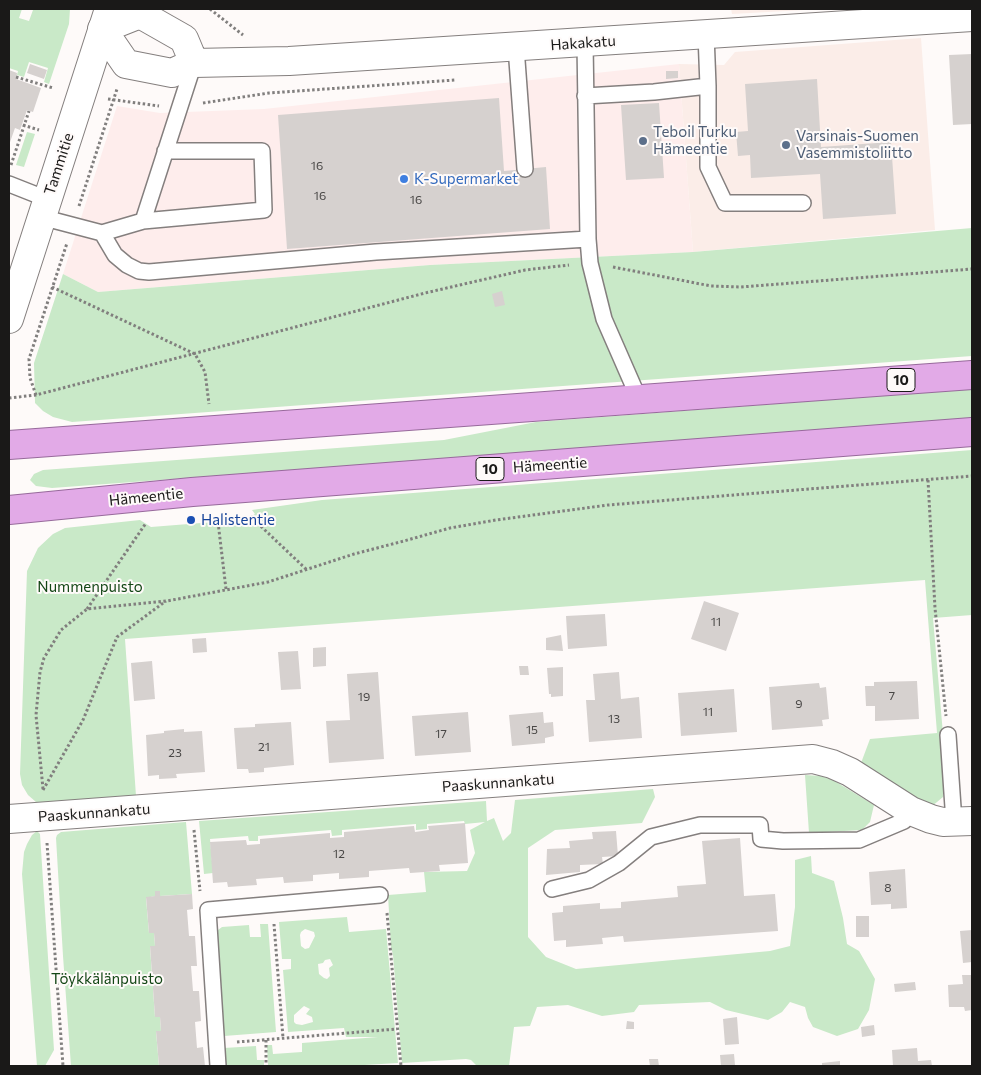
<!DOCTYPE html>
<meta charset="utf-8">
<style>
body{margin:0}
#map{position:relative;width:981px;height:1075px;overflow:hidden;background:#fefaf9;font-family:Commissioner,sans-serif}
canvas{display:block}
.frame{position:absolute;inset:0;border:10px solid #1a1918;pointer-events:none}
</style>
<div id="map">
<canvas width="981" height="1075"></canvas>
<div class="frame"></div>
</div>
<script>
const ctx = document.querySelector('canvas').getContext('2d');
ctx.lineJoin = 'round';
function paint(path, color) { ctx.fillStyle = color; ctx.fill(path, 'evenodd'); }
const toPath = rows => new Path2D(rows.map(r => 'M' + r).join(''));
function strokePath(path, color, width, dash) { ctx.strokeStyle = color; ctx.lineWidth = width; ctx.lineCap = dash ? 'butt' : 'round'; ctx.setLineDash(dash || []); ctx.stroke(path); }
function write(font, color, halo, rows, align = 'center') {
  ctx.font = font + ' Commissioner,sans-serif'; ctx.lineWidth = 4; ctx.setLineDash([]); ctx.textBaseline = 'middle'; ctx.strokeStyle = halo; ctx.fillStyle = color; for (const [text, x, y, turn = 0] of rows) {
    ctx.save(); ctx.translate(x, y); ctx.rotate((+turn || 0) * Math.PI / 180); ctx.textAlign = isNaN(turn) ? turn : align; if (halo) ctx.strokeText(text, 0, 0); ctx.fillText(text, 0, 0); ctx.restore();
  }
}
const commercial = toPath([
 [679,64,693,252,430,265,98,292,63,274,117,106,160,113,264,109]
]);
const built = toPath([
 [731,9,822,9,732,14],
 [921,38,935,230,693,252,679,64,724,65,735,52]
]);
const green = toPath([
 [9,9,22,9,19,18,29,21,33,10,29,9,70,9,69,24,49,84,44,82,48,68,29,62,24,77,17,75,18,71,9,68,10,24,9,23],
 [27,132,35,134,24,167,16,165],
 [972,228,972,356,72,422,53,417,43,411,35,403,34,363,63,274,98,292,430,265,693,252],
 [972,389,972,420,52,488,36,486,30,480,34,474,43,470,444,440,536,422],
 [972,450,972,615,933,618,943,734,943,797,931,807,861,763,870,739,937,733,925,580,125,639,136,796,52,803,36,802,28,795,22,785,20,774,27,571,38,548,53,534,65,528,140,520,151,527,226,521,246,519,255,514,252,510,322,500],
 [805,775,821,776,833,780,874,805,870,822,862,830,809,833],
 [653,789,655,797,642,823,555,830,528,848,528,937,546,957,576,969,770,951,790,946,795,907,795,860,811,856,812,873,834,881,843,918,847,944,859,951,875,979,869,1010,858,1029,837,1036,813,1027,808,1018,805,1007,790,1002,782,1012,768,1020,726,1010,710,1002,639,1005,634,1012,602,1016,568,1005,537,1007,530,1026,514,1027,509,1066,477,1066,471,1060,466,1059,402,1063,393,955,391,947,388,895,426,892,424,872,467,871,475,853,470,830,485,822,465,824,464,821,427,824,427,829,416,830,416,824,342,830,342,835,332,836,331,830,258,836,258,841,249,841,248,836,210,839,213,873,204,874,199,821,486,801,487,821,494,818,503,841,511,833,515,800],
 [186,822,192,894,160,896,160,891,155,891,155,896,146,898,149,933,154,933,155,946,150,947,155,1017,160,1017,161,1031,156,1031,159,1066,71,1066,63,956,56,838,57,835,61,832],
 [37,831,40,834,54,1050,45,1066,37,1066,22,874,24,852,27,844,32,835],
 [347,917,349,932,386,929,398,1063,348,1066,268,1066,267,1045,272,1045,273,1054,302,1052,302,1043,378,1037,346,1037,344,1028,288,1032,283,970,291,969,291,959,282,959,279,922],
 [305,929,314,932,315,936,309,948,305,949,301,946,300,935,301,932],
 [330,959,333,965,329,968,330,976,327,979,324,978,319,974,318,964,323,963,325,960],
 [304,1006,310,1009,306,1014,312,1017,313,1022,302,1025,296,1024,294,1022,294,1015],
 [260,924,268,924,276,1032,224,1036,216,937,218,930,222,927,249,925,250,937,261,937],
 [256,1046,257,1060,264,1060,264,1066,226,1066,224,1048]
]);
const building = toPath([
 [972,54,972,124,953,125,949,55],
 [30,64,47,70,44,79,27,73],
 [9,70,17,73,16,79,41,88,33,112,27,110,20,130,15,128,9,145],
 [666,71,678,71,678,78,666,79],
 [817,79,821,147,891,142,896,214,823,219,820,174,751,178,750,155,738,156,736,132,748,131,745,84],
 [499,98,504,171,546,167,550,229,287,249,278,115],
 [659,103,664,178,626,180,621,105],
 [502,291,505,305,495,307,492,294],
 [704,601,739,613,726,651,691,639],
 [605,614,607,646,568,649,566,616],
 [561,635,563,651,546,650,546,638],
 [206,638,207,652,193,653,192,639],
 [326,647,326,666,313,667,313,648],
 [298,651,301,689,281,690,278,652],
 [152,661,155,699,134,701,131,663],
 [519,666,528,666,529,675,520,675],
 [563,667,563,696,551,697,551,694,549,694,547,668],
 [378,672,384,759,329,763,326,721,350,720,347,674],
 [619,672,621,699,639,697,642,738,589,742,586,700,595,700,593,674],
 [917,681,919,719,875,721,875,706,866,706,865,686,874,686,874,682],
 [819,683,820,688,826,687,829,719,822,720,823,726,772,730,769,687],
 [734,689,737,732,681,736,678,693],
 [468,712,471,752,415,756,412,716],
 [543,712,544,723,553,722,554,736,545,738,545,743,512,746,509,715],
 [291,722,294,765,264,768,264,772,249,773,248,769,237,769,234,728,255,727,255,724],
 [184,729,184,732,202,731,205,772,176,774,177,778,159,779,159,775,148,776,146,735,164,733,164,731],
 [465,823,468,863,439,865,440,871,410,873,409,868,369,871,369,877,339,879,339,873,313,875,313,881,284,883,283,877,256,879,257,885,228,887,227,882,213,883,210,842,246,840,247,845,260,844,260,839,330,833,330,838,344,837,344,832,414,826,415,832,429,830,428,826],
 [616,831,618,856,602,857,603,864,580,865,580,872,546,875,547,849,570,848,569,841,593,839,592,832],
 [740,838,744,896,775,894,778,931,624,942,623,936,602,938,603,944,566,947,566,940,554,941,552,913,563,912,563,906,600,903,600,909,621,908,621,902,678,897,677,886,706,884,702,841],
 [905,869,907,908,891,909,891,904,871,905,869,872],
 [155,891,160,891,160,896,192,894,193,909,187,910,189,936,195,936,197,966,191,966,193,991,199,991,201,1021,195,1022,197,1048,203,1047,205,1066,159,1066,156,1031,161,1031,160,1017,155,1017,150,946,155,946,154,933,149,933,146,897,155,896],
 [856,916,869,916,869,937,856,937],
 [972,930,972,962,963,963,960,931],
 [962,975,972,975,972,1010,965,1011,964,1007,949,1007,948,985,963,984],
 [915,982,916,990,895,992,894,984],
 [737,1017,739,1044,725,1045,723,1019],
 [627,1021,634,1022,634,1029,626,1029],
 [874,1025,875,1035,862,1037,861,1027],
 [917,1048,918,1061,931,1060,932,1066,893,1066,892,1050],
 [734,1054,735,1065,721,1066,720,1055],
 [649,1059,658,1059,659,1066,650,1066],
 [840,1061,840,1066,822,1066,822,1063]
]);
const path = toPath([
 [210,9,243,35],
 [16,77,53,88],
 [108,99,159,106],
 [203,103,269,93,455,80],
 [23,125,39,130],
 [11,165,29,111],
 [79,206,117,89],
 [613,267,711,286,741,287,972,269],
 [52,287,195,354,205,372,209,404],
 [36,395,30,378,29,359,67,243],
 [9,398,36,395,425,293,525,270,569,265],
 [928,480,935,608,946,716],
 [250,516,307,570],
 [218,522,226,589],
 [87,609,146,523],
 [43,789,36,715,40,672,44,658,61,630,87,609,167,601,268,582,354,554,404,541,450,528,496,520,608,505,972,476],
 [43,790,83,720,117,637,166,601],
 [194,830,200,891],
 [47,843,63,1066],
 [387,913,401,1066],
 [274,924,283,1038],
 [266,1040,266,1066],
 [237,1042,397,1029]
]);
const service = toPath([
 [585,43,588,239,590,263,604,319,639,399],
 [516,47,525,169],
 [708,86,708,167,725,203,803,203],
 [585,96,654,92,708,86,706,34],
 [9,184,47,199],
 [41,217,102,233,143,221,264,210,262,151,165,151],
 [143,221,194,63],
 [102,233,115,255,127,265,139,271,149,272,376,252,588,239],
 [948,735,954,822],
 [552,889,589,880,619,863,651,837,700,825,760,825,761,839,783,841,859,840,904,821,911,811],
 [218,1066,208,910,380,895]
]);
const minor = toPath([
 [194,63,184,39,140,14,102,29,126,64,172,73,194,63,289,61,972,17],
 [9,819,813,759,832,764,850,772,911,811,931,819,943,822,972,821]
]);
const tertiary = toPath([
 [9,319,109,9]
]);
const trunk = toPath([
 [9,445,972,375],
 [9,510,192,492,972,432]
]);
const markers = [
 [643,141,5,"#5c6f8a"],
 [786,145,5,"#5c6f8a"],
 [404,179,5,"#3f7fe0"],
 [191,520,5,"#1a4fb4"]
];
const numberNames = [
 ["16",317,166],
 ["16",320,196],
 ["16",416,200],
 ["11",716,622],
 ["7",892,696],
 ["19",364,697],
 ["9",799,704],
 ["11",708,712],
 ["13",614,719],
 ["15",532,730],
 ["17",441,734],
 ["21",264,747],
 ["23",175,753],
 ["12",339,854],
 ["8",888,888]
];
const shields = [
 [901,380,28],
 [490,469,28]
];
const shieldNames = [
 ["10",901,380],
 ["10",490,469]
];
const streetNames = [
 ["Hakakatu",583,43,-4],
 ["Tammitie",59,164,-72],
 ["Hämeentie",550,465,-4],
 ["Hämeentie",146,497,-6],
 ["Paaskunnankatu",498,783,-4],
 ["Paaskunnankatu",94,813,-4]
];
const serviceNames = [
 ["Teboil Turku",653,132],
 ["Hämeentie",653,149],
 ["Varsinais-Suomen",796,136],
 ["Vasemmistoliitto",796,153]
];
const shopNames = [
 ["K-Supermarket",414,179]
];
const transitNames = [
 ["Halistentie",201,520]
];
const parkNames = [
 ["Nummenpuisto",90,587],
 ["Töykkälänpuisto",107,979]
];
paint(commercial, '#feedec');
paint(built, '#fbede8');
paint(green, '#c9e9c8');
paint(building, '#d6d1cf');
strokePath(service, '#847f7e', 18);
strokePath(minor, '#847f7e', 30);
strokePath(tertiary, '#847f7e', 30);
strokePath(trunk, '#976a9b', 30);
strokePath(path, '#817f7e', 3, [2.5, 2.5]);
strokePath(service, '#fff', 15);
strokePath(minor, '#fff', 28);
strokePath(tertiary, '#fff', 28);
strokePath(trunk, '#e2aae7', 28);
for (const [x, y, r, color] of markers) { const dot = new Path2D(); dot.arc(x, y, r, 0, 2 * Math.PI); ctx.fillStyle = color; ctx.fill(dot); strokePath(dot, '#fefaf9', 2); }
write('12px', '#494746', null, numberNames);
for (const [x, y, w] of shields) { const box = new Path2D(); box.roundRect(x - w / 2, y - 11.5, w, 23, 4); ctx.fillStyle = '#fefaf9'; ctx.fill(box); strokePath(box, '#1a1918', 1); }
write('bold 14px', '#1a1918', null, shieldNames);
write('15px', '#1a1918', '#fefaf9', streetNames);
write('15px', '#4e5e75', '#fefaf9', serviceNames, 'left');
write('15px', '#366cbe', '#fefaf9', shopNames, 'left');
write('15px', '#164399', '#fefaf9', transitNames, 'left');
write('15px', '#134615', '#fefaf9', parkNames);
</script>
